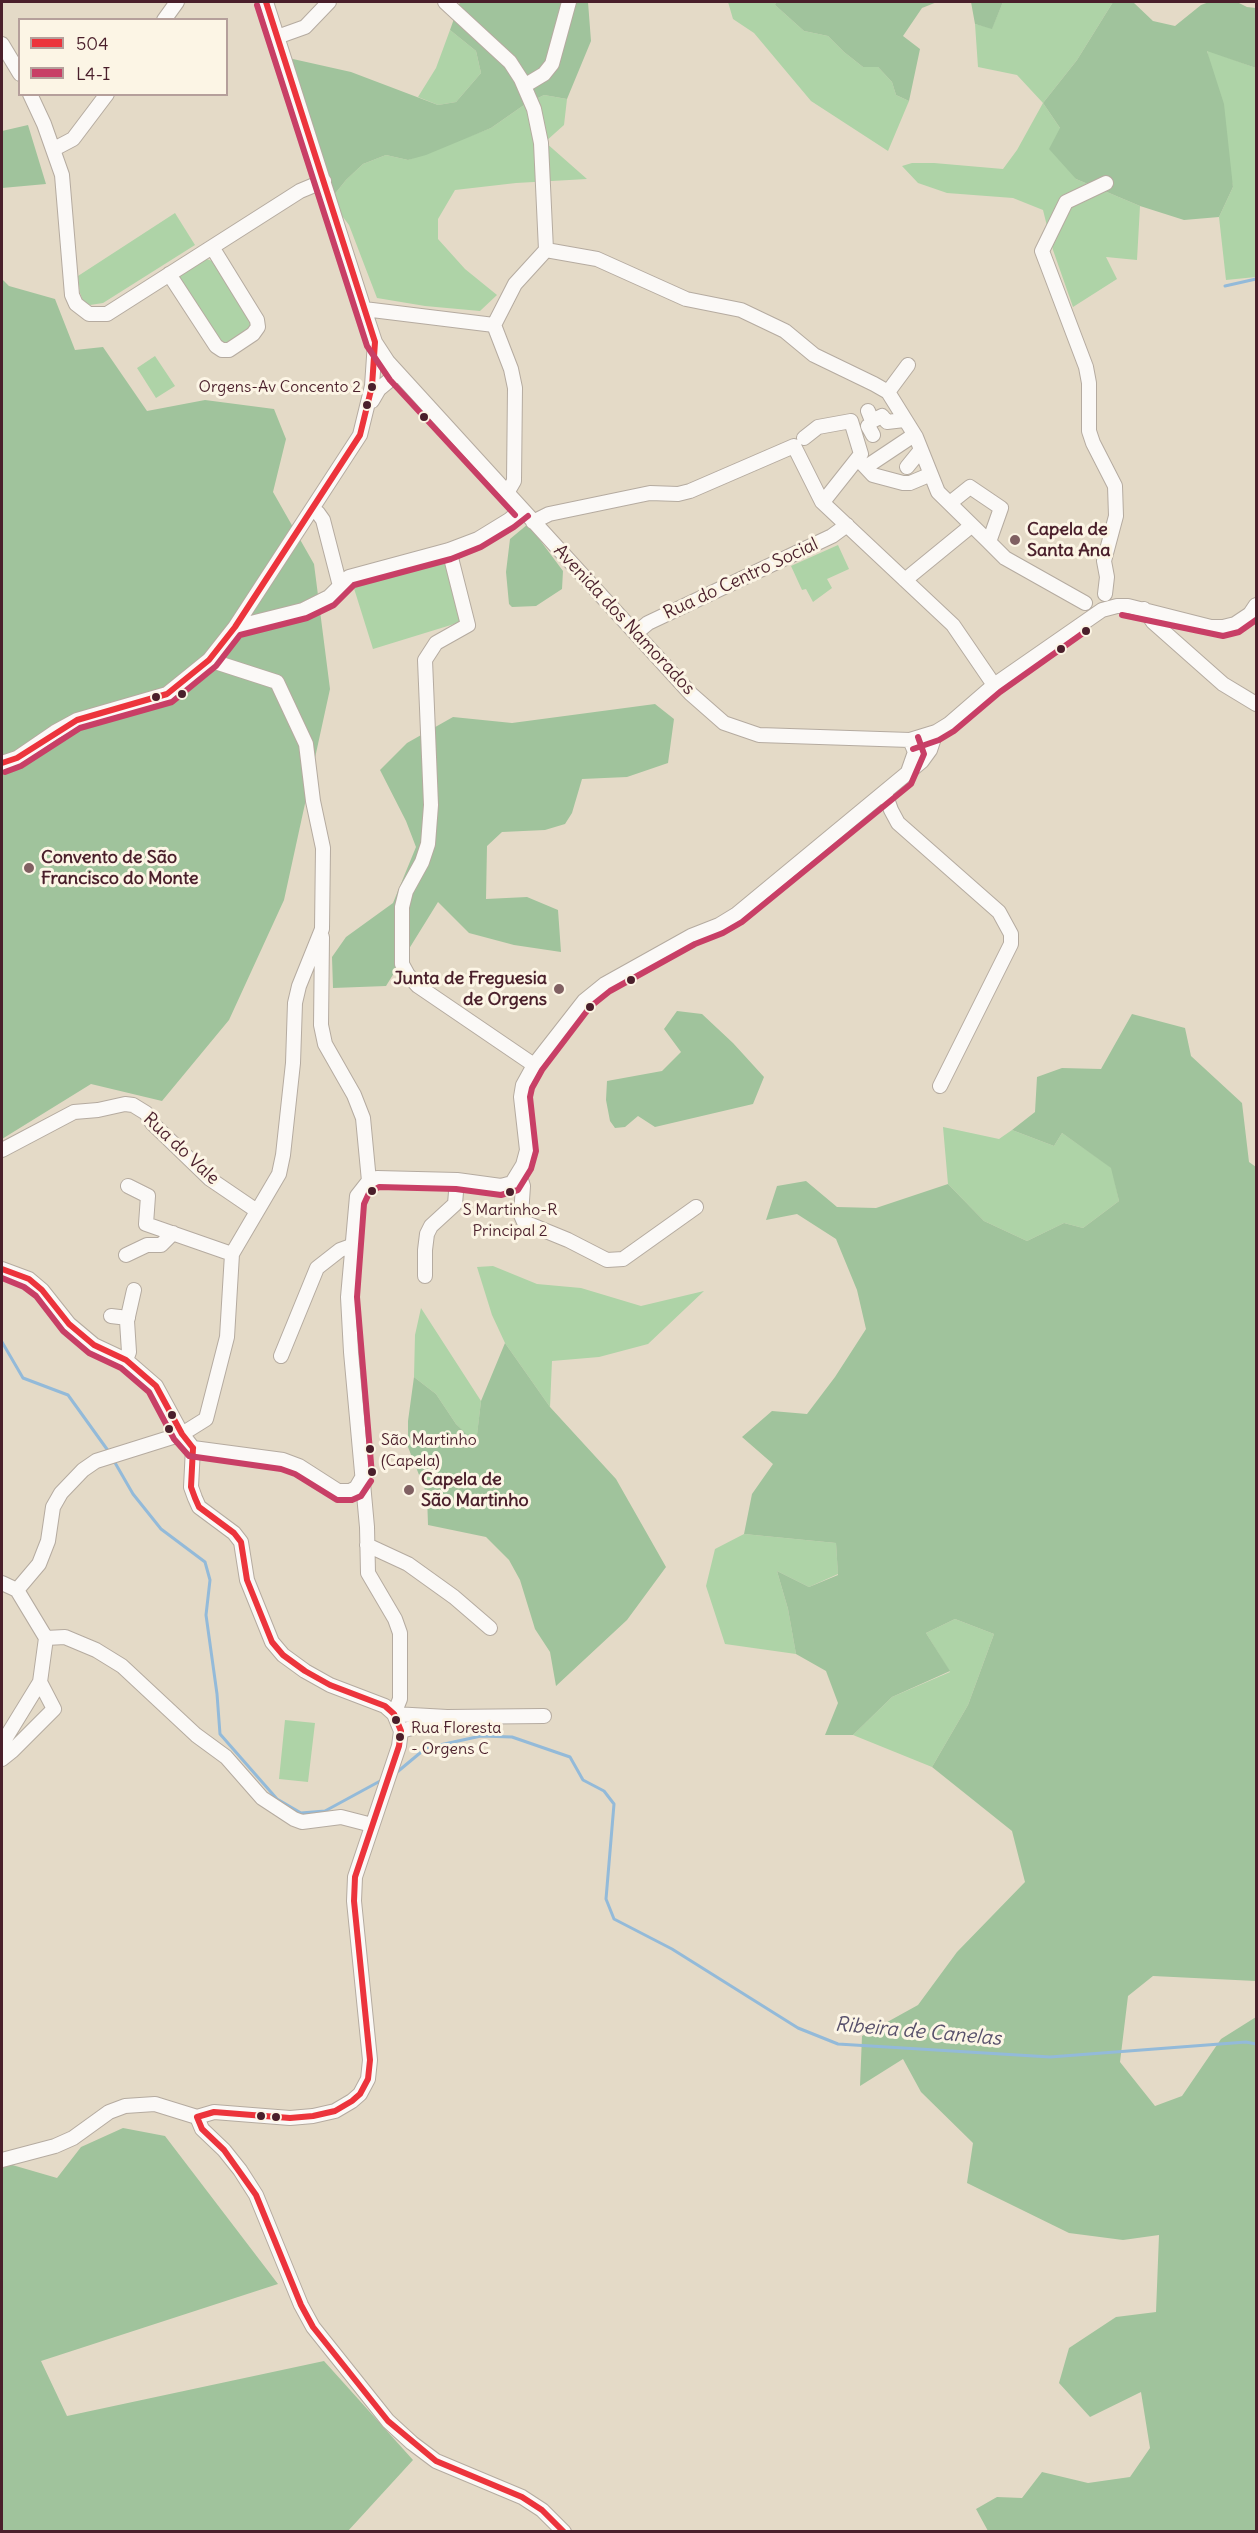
<!DOCTYPE html>
<meta charset="utf-8">
<style>
body{margin:0}
#map{position:relative;width:1258px;height:2533px;overflow:hidden;background:#e4dac7;font-family:Delius,sans-serif}
canvas{display:block}
.frame{position:absolute;inset:0;border:3px solid #4a1f2b;pointer-events:none}
.legend{position:absolute;left:18px;top:18px;width:210px;height:78px;box-sizing:border-box;background:#fcf5e5;border:2px solid #b59f9b;margin:0;padding:8px 10px;list-style:none;font-size:18px;color:#4a1f2b}
.legend li{display:flex;align-items:center;gap:12px;height:30px}
.legend b{width:30px;border:2px solid #b59f9b}
</style>
<div id="map">
<canvas width="1258" height="2533"></canvas>
<div class="frame"></div>
<ul class="legend">
<li><b style="height:8px;background:#ec343c"></b>504</li>
<li><b style="height:8px;background:#c83f66"></b>L4-I</li>
</ul>
</div>
<script>
const ctx = document.querySelector('canvas').getContext('2d');
ctx.lineJoin = 'round';
function paint(path, color) { ctx.fillStyle = color; ctx.fill(path, 'evenodd'); }
const toPath = rows => new Path2D(rows.map(r => 'M' + r).join(''));
function strokePath(path, color, width, dash) { ctx.strokeStyle = color; ctx.lineWidth = width; ctx.lineCap = dash ? 'butt' : 'round'; ctx.setLineDash(dash || []); ctx.stroke(path); }
function write(font, color, halo, rows, align = 'center') {
  ctx.font = font + ' Delius,sans-serif'; ctx.lineWidth = 6; ctx.setLineDash([]); ctx.textBaseline = 'middle'; ctx.strokeStyle = halo; ctx.fillStyle = color; for (const [text, x, y, turn = 0] of rows) {
    ctx.save(); ctx.translate(x, y); ctx.rotate((+turn || 0) * Math.PI / 180); ctx.textAlign = isNaN(turn) ? turn : align; if (halo) ctx.strokeText(text, 0, 0); ctx.fillText(text, 0, 0); ctx.restore();
  }
}
const green = toPath([
 [728,2,776,2,775,5,804,31,828,36,844,52,863,67,878,67,892,82,896,95,909,101,888,151,811,101,754,33,733,19],
 [1003,2,1113,2,1077,60,1043,103,1060,128,1076,179,1140,206,1137,260,1106,257,1117,279,1073,307,1053,250,1043,210,1013,198,947,193,918,183,902,166,912,163,934,163,1003,169,1017,150,1043,103,1017,75,978,67,975,24,992,28],
 [450,30,476,51,481,73,456,102,438,105,418,97,436,68],
 [1207,50,1256,68,1256,277,1226,280,1219,217,1233,187],
 [544,95,567,99,564,125,545,142,587,179,516,183,455,190,438,219,438,239,465,269,497,295,480,311,425,306,377,298,349,225,330,200,346,180,363,164,386,155,408,160,491,128,524,105],
 [175,213,195,245,103,303,90,305,84,303,80,293,78,276],
 [204,258,212,261,252,320,254,327,229,345,219,344,180,281,180,276],
 [155,356,175,386,156,398,137,368],
 [838,545,849,569,827,579,832,588,813,602,806,589,802,590,791,566],
 [443,554,464,621,373,649,352,582],
 [943,1127,999,1139,1012,1130,1054,1146,1062,1133,1112,1168,1119,1201,1083,1228,1064,1223,1027,1241,984,1221,948,1184],
 [493,1266,537,1284,581,1288,641,1306,704,1291,648,1344,599,1357,552,1361,550,1407,505,1343,492,1315,477,1267],
 [421,1308,481,1401,476,1444,456,1424,436,1394,414,1377,415,1335],
 [744,1534,836,1543,838,1574,809,1587,777,1571,788,1609,796,1654,725,1644,706,1586,715,1549],
 [955,1619,994,1634,968,1705,932,1767,853,1735,892,1697,950,1672,926,1633],
 [285,1720,315,1723,308,1782,279,1779]
]);
const forest = toPath([
 [460,2,588,2,591,41,567,99,544,95,524,105,491,128,426,155,408,160,386,155,363,164,346,180,330,200,284,57,351,72,438,105,456,102,481,73,476,51,450,30],
 [776,2,937,2,922,8,903,36,920,49,909,101,896,95,892,82,878,67,863,67,844,52,828,36,804,31,775,5],
 [971,2,1003,2,992,29,975,24],
 [1113,2,1133,2,1153,21,1175,26,1201,5,1209,2,1237,2,1247,7,1256,8,1256,68,1207,51,1224,104,1233,187,1219,217,1184,220,1140,206,1076,179,1049,149,1060,128,1043,103,1077,60],
 [28,125,46,184,2,188,2,131],
 [2,279,9,286,55,299,75,350,103,347,147,411,205,400,274,409,286,439,273,492,314,564,330,689,284,900,229,1020,162,1101,91,1084,2,1139],
 [528,524,563,571,562,589,536,606,512,607,509,604,506,572,510,539],
 [655,704,674,719,668,763,627,777,582,779,572,813,565,824,545,830,502,832,487,846,486,899,527,897,558,910,561,952,514,945,469,933,438,902,386,986,333,988,332,957,346,937,393,903,416,847,406,821,380,770,407,743,453,717,512,723],
 [677,1011,702,1014,733,1043,764,1077,753,1104,655,1127,638,1116,625,1127,615,1128,610,1121,606,1100,607,1081,662,1071,681,1052,664,1029],
 [1132,1014,1185,1028,1191,1056,1242,1103,1249,1162,1256,1167,1256,1981,1153,1976,1128,1996,1120,2062,1155,2106,1182,2096,1221,2039,1256,2017,1256,2531,988,2531,976,2509,997,2497,1022,2498,1042,2472,1088,2483,1130,2477,1150,2448,1141,2392,1090,2417,1059,2383,1069,2348,1116,2317,1156,2312,1159,2235,1123,2240,1069,2233,967,2183,973,2143,921,2092,903,2059,860,2086,862,2036,918,2005,957,1952,1025,1882,1012,1831,932,1767,968,1705,994,1634,955,1619,926,1633,950,1671,892,1697,853,1735,825,1735,838,1703,826,1671,796,1654,788,1609,777,1571,809,1587,838,1575,836,1543,744,1534,752,1494,773,1464,742,1437,772,1411,807,1414,835,1377,866,1329,857,1290,836,1239,797,1214,766,1220,777,1186,806,1181,837,1207,876,1208,948,1184,984,1221,1027,1241,1064,1223,1083,1228,1119,1201,1111,1168,1062,1133,1054,1146,1012,1130,1035,1112,1037,1077,1062,1068,1101,1069],
 [505,1343,550,1407,616,1479,666,1567,627,1620,556,1686,550,1652,535,1629,520,1580,509,1560,486,1537,428,1525,427,1495,408,1447,408,1421,414,1377,436,1394,456,1424,476,1443,481,1401],
 [123,2128,165,2136,278,2284,41,2361,67,2416,324,2361,413,2460,348,2531,2,2531,2,2162,57,2178,81,2147]
]);
const stream = toPath([
 [1225,286,1256,279],
 [2,1342,23,1378,68,1395,109,1452],
 [114,1461,133,1494,161,1529,205,1562,210,1580,206,1615,217,1694,220,1734,277,1799,301,1813,325,1811,382,1780],
 [396,1773,426,1748,481,1736,512,1737,570,1757,583,1780,604,1791,614,1804,606,1899,614,1919,672,1949,798,2028,838,2044,1050,2057,1246,2042,1256,2044]
]);
const minor = toPath([
 [266,2,364,309,375,342,388,362,691,694,724,723,759,735,910,740,936,732,949,724,994,685,1102,610,1117,606,1128,606,1211,627,1223,627,1235,624,1250,614,1256,605],
 [445,2,510,62,521,79,534,109,541,143,546,250],
 [164,20,177,2],
 [277,37,305,27,329,2],
 [2,44,20,74],
 [524,86,544,74,552,64,569,2],
 [30,94,44,124,62,175,72,295,76,304,89,314,107,314,300,191,324,181],
 [54,149,73,139,107,94],
 [546,250,597,259,686,299,741,310,785,331,814,355,874,384,888,392,916,437,938,492,989,542,1001,508,970,487,950,503],
 [169,274,216,346,222,350,229,350,253,334,258,327,257,320,212,247],
 [364,309,494,325],
 [494,325,511,369,515,388,514,481,507,493],
 [494,325,515,284,546,250],
 [888,392,908,365],
 [372,401,379,389,397,374],
 [868,411,872,421,882,416,887,422,904,420],
 [868,426,873,435],
 [804,438,818,427,851,421,861,454,823,502],
 [858,459,873,475,903,483,910,483,929,475],
 [866,467,914,435],
 [907,467,920,451],
 [312,509,318,513,323,520,340,586],
 [533,522,549,514,650,493,678,494,690,491,794,446,822,502,953,625,994,685],
 [989,542,1005,558,1085,603],
 [449,550,468,625,436,643,425,660,431,805,428,844,422,862,406,891,402,907,402,964,408,975,418,986,534,1065],
 [905,580,971,526],
 [1105,594,1107,577,1104,561,1116,516,1115,486,1093,443,1089,431,1089,383,1086,367,1042,251,1066,202,1106,183],
 [1144,609,1153,622,1223,684,1256,704],
 [235,627,303,610,329,597,349,577,449,550,478,539,509,520,522,509],
 [636,633,648,623,832,536,847,525],
 [2,763,17,758,55,732,77,720,167,694,209,660,235,627,360,435,372,386,375,342],
 [908,772,915,752,910,740],
 [885,793,891,810,898,823,999,912,1011,934,1011,944,940,1086],
 [322,937,321,1025,325,1044,354,1095,363,1118,369,1181],
 [2,1150,74,1112,98,1110,125,1104,133,1105,146,1113,152,1123,210,1179,257,1211],
 [519,1174,523,1186,521,1215,524,1222,568,1240,607,1260,623,1259,696,1207],
 [128,1186,148,1196,146,1224,232,1254],
 [126,1255,147,1245,161,1245,173,1233],
 [2,1269,29,1279,42,1290,69,1324,94,1345,126,1360,156,1386,182,1434,193,1448,283,1460,299,1466,338,1491,350,1491,356,1488,363,1476],
 [425,1276,425,1250,427,1234,431,1226,455,1204,457,1180],
 [111,1316,128,1318],
 [281,1356,317,1268,340,1250,351,1246],
 [126,1360,129,1352,127,1321,134,1290],
 [193,1448,191,1487,195,1498,199,1507,234,1533,241,1542,247,1580,272,1642,283,1655,305,1671,330,1685,385,1706,394,1714,401,1731,399,1746,355,1877,354,1901,370,2060,368,2079,360,2094,352,2101,335,2111,313,2116,290,2118,214,2112,197,2117],
 [367,1545,408,1564,454,1597,490,1628],
 [2,1583,17,1590,46,1638],
 [17,1590,39,1564,48,1541,53,1507,61,1493,83,1470,96,1461,182,1434,206,1419,227,1337,232,1254,279,1174,283,1155,293,1063,295,1003,299,986,322,929,323,848,313,801,306,744,277,682,209,660],
 [46,1638,65,1637,96,1650,122,1666,196,1735,226,1757,262,1798,294,1819,302,1822,341,1817,372,1825],
 [544,1716,447,1717,394,1714,400,1699,400,1633,395,1619,368,1573,367,1527,351,1352,348,1297,357,1196,368,1182,377,1178,457,1180,501,1186,512,1183,523,1165,527,1150,521,1097,523,1085,534,1065,584,1001,605,984,691,936,719,925,737,914,922,761,930,750,936,732],
 [401,1731,440,1720],
 [2,1744,40,1682,46,1638],
 [2,1759,12,1751,54,1709,40,1682],
 [197,2117,202,2129,224,2150,240,2170,256,2195,301,2305,313,2327,388,2421,412,2443,436,2461,522,2497,542,2510,564,2532],
 [2,2160,55,2146,73,2138,109,2112,125,2106,155,2104,197,2117]
]);
const bus1 = toPath([
 [2,763,17,758,77,720,167,694,209,660,235,627,360,435,372,386,375,342,266,2],
 [2,1269,29,1279,42,1290,69,1324,94,1345,126,1360,156,1386,182,1434,193,1448],
 [193,1448,191,1487,195,1498,199,1507,234,1533,241,1542,247,1580,272,1642,283,1655,305,1671,330,1685,385,1706,394,1714,401,1731,399,1746,355,1877,354,1901,370,2060,368,2079,360,2094,352,2101,335,2111,313,2116,290,2118,214,2112,197,2117],
 [197,2117,202,2129,224,2150,256,2195,301,2305,313,2327,388,2421,436,2461,522,2497,542,2510,564,2532]
]);
const bus2 = toPath([
 [257,5,367,346,390,380,515,515],
 [1122,615,1223,636,1239,632,1256,620],
 [913,749,939,740,954,731,1000,692,1086,631],
 [5,772,21,766,80,728,172,702,216,666,240,635,307,618,334,605,354,585,451,559,481,547,514,527,528,516],
 [2,1278,24,1287,36,1296,63,1331,89,1353,121,1368,149,1392,174,1439,189,1456,281,1469,295,1474,337,1500,352,1500,361,1496,371,1481],
 [372,1475,357,1297,364,1204,369,1193,379,1187,456,1189,501,1195,518,1190,531,1169,536,1151,530,1097,532,1088,542,1070,590,1007,610,991,695,944,723,933,742,922,911,784,924,754,918,737]
]);
const markers = [
 [372,387,5,"#4a1f2b"],
 [367,405,5,"#4a1f2b"],
 [424,417,5,"#4a1f2b"],
 [1015,540,6,"#806062"],
 [1086,631,5,"#4a1f2b"],
 [1061,649,5,"#4a1f2b"],
 [182,694,5,"#4a1f2b"],
 [156,697,5,"#4a1f2b"],
 [29,868,6,"#806062"],
 [631,980,5,"#4a1f2b"],
 [559,989,6,"#806062"],
 [590,1007,5,"#4a1f2b"],
 [372,1191,5,"#4a1f2b"],
 [510,1192,5,"#4a1f2b"],
 [172,1415,5,"#4a1f2b"],
 [169,1429,5,"#4a1f2b"],
 [370,1449,5,"#4a1f2b"],
 [372,1472,5,"#4a1f2b"],
 [409,1490,6,"#806062"],
 [396,1720,5,"#4a1f2b"],
 [400,1737,5,"#4a1f2b"],
 [261,2116,5,"#4a1f2b"],
 [276,2117,5,"#4a1f2b"]
];
const busNames = [
 ["Orgens-Av Concento 2",361,387,"right"],
 ["S Martinho-R",510,1210,"center"],
 ["Principal 2",510,1231,"center"],
 ["São Martinho",381,1440],
 ["(Capela)",381,1461],
 ["Rua Floresta",411,1728],
 ["- Orgens C",411,1749]
];
const poiNames = [
 ["Capela de",1027,530],
 ["Santa Ana",1027,551],
 ["Convento de São",41,858],
 ["Francisco do Monte",41,879],
 ["Junta de Freguesia",547,979,"right"],
 ["de Orgens",547,1000,"right"],
 ["Capela de",421,1480],
 ["São Martinho",421,1501]
];
const streetNames = [
 ["Rua do Centro Social",741,579,-25],
 ["Avenida dos Namorados",624,620,47],
 ["Rua do Vale",181,1149,43]
];
const waterNames = [
 ["Ribeira de Canelas",918,2032,5]
];
paint(green, '#aed3a7');
paint(forest, '#a0c39c');
strokePath(stream, '#93bad9', 3);
strokePath(minor, '#b5aba0', 16);
strokePath(minor, '#fbf9f7', 14);
strokePath(bus1, '#ec343c', 6);
strokePath(bus2, '#c83f66', 6);
for (const [x, y, r, color] of markers) { const dot = new Path2D(); dot.arc(x, y, r, 0, 2 * Math.PI); ctx.fillStyle = color; ctx.fill(dot); strokePath(dot, '#fcf5e5', 2); }
write('16px', '#4a1f2b', '#fcf5e5', busNames, 'left');
write('bold 18px', '#4a1f2b', '#fcf5e5', poiNames, 'left');
write('18px', '#4a1f2b', '#fcf5e5', streetNames);
write('italic 20px', '#57506b', '#fcf5e5', waterNames);
</script>
